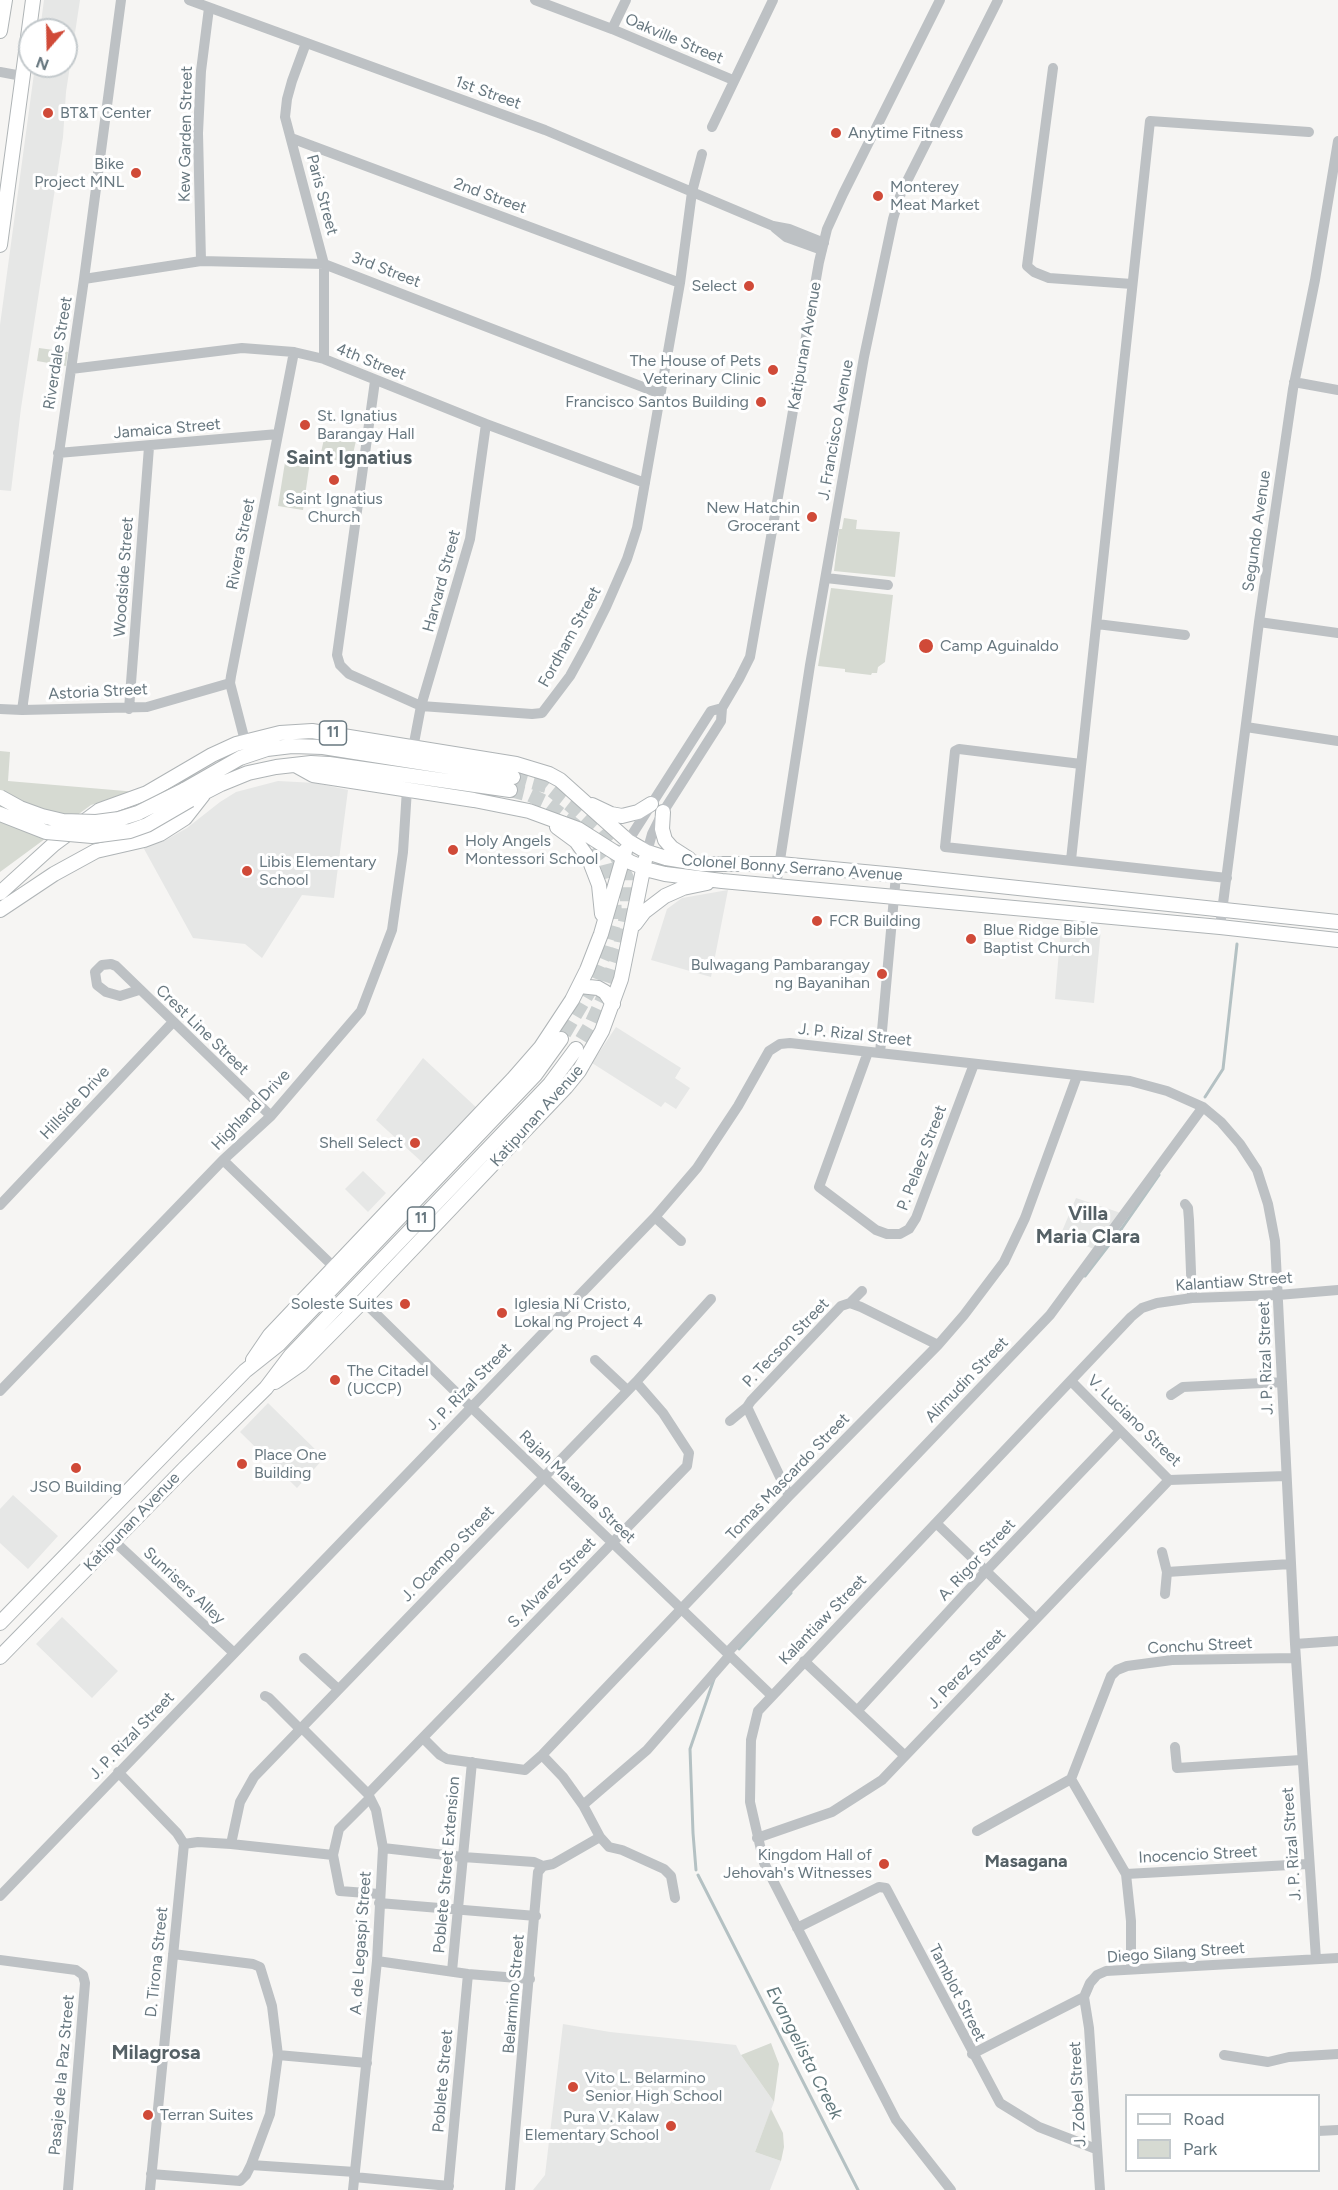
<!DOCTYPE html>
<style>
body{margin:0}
#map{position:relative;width:1338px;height:2190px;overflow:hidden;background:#f6f5f3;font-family:Figtree,sans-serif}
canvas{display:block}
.legend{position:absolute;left:1125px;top:2094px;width:195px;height:78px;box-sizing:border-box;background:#fff;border:2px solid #c3c9cc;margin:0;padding:8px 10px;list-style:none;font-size:18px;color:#687880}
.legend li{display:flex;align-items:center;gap:12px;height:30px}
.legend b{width:30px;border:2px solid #c3c9cc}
.north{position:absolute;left:18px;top:18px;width:60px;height:60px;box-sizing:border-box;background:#fff;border:2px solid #c3c9cc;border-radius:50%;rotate:200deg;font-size:16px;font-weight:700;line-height:24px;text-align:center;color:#687880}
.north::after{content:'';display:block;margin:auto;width:21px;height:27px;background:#d04a38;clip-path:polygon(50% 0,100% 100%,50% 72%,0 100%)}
</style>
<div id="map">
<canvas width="1338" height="2190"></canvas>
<ul class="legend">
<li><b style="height:8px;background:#fff"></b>Road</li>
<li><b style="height:16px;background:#d6dad2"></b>Park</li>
</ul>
<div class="north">N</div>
</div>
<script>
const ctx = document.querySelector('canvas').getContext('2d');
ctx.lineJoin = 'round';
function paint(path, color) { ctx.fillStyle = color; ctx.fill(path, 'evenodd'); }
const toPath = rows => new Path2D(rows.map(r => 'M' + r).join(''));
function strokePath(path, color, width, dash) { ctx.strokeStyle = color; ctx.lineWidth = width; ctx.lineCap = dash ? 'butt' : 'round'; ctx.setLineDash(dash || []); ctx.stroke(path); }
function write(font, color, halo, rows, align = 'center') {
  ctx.font = font + ' Figtree,sans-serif'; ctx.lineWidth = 6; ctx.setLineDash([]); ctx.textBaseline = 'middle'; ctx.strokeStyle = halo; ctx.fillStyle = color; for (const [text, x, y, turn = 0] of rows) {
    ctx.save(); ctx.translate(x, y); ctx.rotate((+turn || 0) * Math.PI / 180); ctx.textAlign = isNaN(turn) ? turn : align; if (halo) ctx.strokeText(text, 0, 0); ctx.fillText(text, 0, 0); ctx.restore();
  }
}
const built = toPath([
 [44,0,80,0,66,92,63,137,21,408,11,491,0,490,0,325,35,66,66,66,66,30,40,30],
 [278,781,316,783,348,790,334,898,302,895,262,958,245,944,193,938,143,847,164,841,187,828,220,802,236,792],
 [728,890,711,977,651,960,667,909,682,898],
 [1061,926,1101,929,1094,1003,1055,999],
 [616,1027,681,1068,675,1078,690,1088,676,1109,665,1102,661,1107,592,1063],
 [423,1058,478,1109,424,1164,376,1120],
 [363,1171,386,1193,368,1212,345,1189],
 [1076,1198,1121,1213,1094,1249,1060,1236],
 [268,1403,324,1458,297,1488,240,1432],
 [13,1495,58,1536,28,1569,0,1543,0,1509],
 [62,1617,118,1671,92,1698,36,1644],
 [563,2024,610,2032,736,2045,741,2055,774,2102,755,2152,781,2161,770,2190,533,2190,545,2175]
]);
const green = toPath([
 [39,348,68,352,66,366,37,361],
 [326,430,357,436,351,463,320,457],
 [286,456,310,461,303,510,278,506],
 [844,518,857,520,856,529,900,532,895,577,834,571,839,529,842,529],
 [831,588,893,595,885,662,878,667,877,673,872,673,871,675,845,672,845,669,818,666],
 [0,751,10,752,8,781,137,792,91,805,0,872],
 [771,2043,779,2064,774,2102,741,2055],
 [771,2109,783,2133,784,2147,781,2161,755,2152]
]);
const stream = toPath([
 [1205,1097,1223,1069,1237,944],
 [1085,1276,1122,1228,1159,1175],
 [739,1649,791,1593],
 [696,1870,693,1833,690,1749,714,1679],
 [698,1875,858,2190]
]);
const majorTunnel = toPath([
 [513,777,546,786,569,804,595,828,613,849,627,878,627,911,620,946,602,1000,591,1024,576,1049],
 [510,790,530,795,545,802,581,830,596,846,606,860,614,890,615,920,607,948,589,992,561,1039]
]);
const minor = toPath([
 [189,0,545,130,773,226,789,229,824,243],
 [535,0,612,29,733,80],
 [612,29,626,0],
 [306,43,292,81,287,99,285,117,324,264,324,359],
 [1053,68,1027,266,1034,272,1049,278,1132,284],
 [0,72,22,76],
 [712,127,773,0],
 [291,138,680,283],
 [775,228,786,237,822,250],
 [201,261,198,133,201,71,209,8],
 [84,279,201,261,324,264,661,394],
 [71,369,242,348,294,352,324,359,486,424,645,483],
 [375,381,337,655,340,665,349,674,421,706,532,714,542,713,570,676,587,645,606,607,627,559,637,528,680,283,692,192,702,154],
 [1294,382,1338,390],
 [58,453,278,434],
 [826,578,888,585],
 [1259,622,1338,633],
 [1097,624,1185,635],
 [0,709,22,710,147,707,230,683],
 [129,709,149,447],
 [22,710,84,279,121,0],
 [1246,727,1338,741],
 [245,741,230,683,231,676,294,352],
 [414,743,421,706,470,539,486,424],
 [1081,764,959,749,955,751,945,847,1227,878],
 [628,841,711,711,722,708],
 [647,852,652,834,663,812,721,721,722,708,739,679,750,657,819,262,827,229,843,194,940,0],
 [1071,860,1150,121,1309,132],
 [776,886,810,665,864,357,893,219,901,193,998,0],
 [1220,927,1259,622,1293,389,1315,280,1338,141],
 [139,990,120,996,106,992,97,985,95,972,102,965,111,964,116,966,271,1116],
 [868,1052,819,1187,876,1230,887,1234,900,1234,909,1229,916,1218,974,1064],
 [880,1053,896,875],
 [223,1160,335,1268],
 [1185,1204,1188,1208,1189,1220,1192,1298],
 [0,1205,173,1022],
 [655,1217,681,1241],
 [363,1301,471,1407,771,1695],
 [850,1303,862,1291],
 [595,1360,627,1390],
 [1071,1381,1169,1480,1286,1476],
 [0,1391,223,1160,271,1116,361,1011,392,930,403,852,407,789],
 [1171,1395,1183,1387,1282,1382],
 [747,1407,789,1496],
 [730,1421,747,1407,751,1401,841,1306,850,1303,861,1307,938,1345],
 [936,1523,1036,1619],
 [114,1541,234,1653],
 [1162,1552,1167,1572,1165,1594],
 [1167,1572,1290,1564],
 [1295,1644,1338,1641],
 [727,1653,1050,1315,1203,1107],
 [304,1658,338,1689],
 [804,1661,905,1756],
 [265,1696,269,1698,300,1729],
 [857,1711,986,1571,1120,1431],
 [301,1727,368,1794,376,1810,383,1848,377,1961,353,2190],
 [423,1738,440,1755,447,1759,525,1770,542,1755,789,1496,938,1345,964,1315,1004,1262,1025,1218,1077,1076],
 [1175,1747,1177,1768,1301,1760],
 [542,1755,563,1777,583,1805,600,1837,609,1847,622,1850,664,1869,671,1876,675,1898],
 [118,1772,177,1833,184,1844],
 [368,1794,687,1466,689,1453,663,1413,636,1382],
 [370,1798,339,1829,333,1855,340,1891,379,1894],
 [583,1805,647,1750,730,1655],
 [977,1831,1071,1779],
 [757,1838,832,1812,882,1780,1169,1480],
 [184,1844,198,1842,231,1844,333,1855],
 [231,1844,240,1802,254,1777,636,1382,711,1299],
 [383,1848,463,1857,534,1862,543,1866],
 [1126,1874,1308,1864],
 [0,1896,655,1217,697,1168,738,1106,769,1051,780,1044,790,1043,1130,1081,1167,1091,1203,1107,1221,1122,1240,1144,1257,1170,1268,1204,1275,1241,1295,1644,1316,1959],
 [379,1903,536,1916],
 [797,1928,879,1887,886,1888,1000,2103,1039,2127,1096,2149],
 [0,1960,76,1970,83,1975,85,1983,68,2190],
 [377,1961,468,1974,530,1979],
 [1131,1969,1131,1921,1126,1874,1071,1779,1111,1676,1117,1670,1127,1666,1172,1660,1295,1658],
 [452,1971,472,1762],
 [1084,1997,1089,2028,1100,2190],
 [972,2054,1084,1997,1090,1983,1097,1975,1106,1971,1338,1958],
 [278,2055,367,2063],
 [1224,2055,1268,2062,1289,2057,1338,2054],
 [1318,2131,1338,2130],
 [251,2165,355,2172],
 [151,2174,240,2181,246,2175,251,2165,270,2114,278,2055,272,2006,260,1967,253,1964,173,1954],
 [354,2177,449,2186],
 [150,2190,184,1844],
 [448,2190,468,1974],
 [510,2190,538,1872,543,1866,553,1864,600,1837],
 [951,2190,896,2120,764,1863,750,1802,751,1740,758,1711,1131,1317,1142,1308,1157,1303,1192,1298,1278,1295,1338,1290]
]);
const major = toPath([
 [0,31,5,0],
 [0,245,33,0],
 [295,765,313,775,474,800,529,811,578,829,630,862,649,870,665,874,722,881,1220,927,1338,940],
 [184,790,240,758,267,749,292,746,323,747,513,777],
 [190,800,221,784,248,773,276,767,311,763,329,764,510,790],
 [592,805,611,814,622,816,638,812,651,804],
 [663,812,662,829,665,840,672,848,689,859],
 [557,827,576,841,589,859,599,885,602,914],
 [0,893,54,844,100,810,147,793,212,755,236,744,280,733,312,731,516,764,549,774,560,780,628,841,647,852,666,858,702,864,780,864,896,875,1338,922],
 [0,910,54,874,96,851,144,840,160,834,185,818,203,795],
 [635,924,644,912,665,896,683,888,707,883],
 [580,986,598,988,605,992,613,1004],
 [253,1360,270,1335,513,1079,541,1047,572,1000,587,970,601,934,625,851],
 [275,1382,301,1364,363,1301,566,1087,579,1071,602,1031,621,979,645,860],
 [0,1623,245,1371,279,1344,535,1075,561,1039],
 [0,1657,184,1469,266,1388,291,1355,550,1084,576,1049]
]);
const majorBridge = toPath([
 [0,797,20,808,42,816,63,821,96,822,119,819,138,813,184,790],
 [0,814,46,832,92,836,130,831,147,825,190,800]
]);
const markers = [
 [48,113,6,"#d04a38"],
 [836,133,6,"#d04a38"],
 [136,173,6,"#d04a38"],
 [878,196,6,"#d04a38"],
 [749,286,6,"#d04a38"],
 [773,370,6,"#d04a38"],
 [761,402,6,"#d04a38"],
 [305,425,6,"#d04a38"],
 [334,480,6,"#d04a38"],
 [812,517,6,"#d04a38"],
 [926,646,8,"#d04a38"],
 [453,850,6,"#d04a38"],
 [247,871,6,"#d04a38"],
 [817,921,6,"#d04a38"],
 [971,939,6,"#d04a38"],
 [882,974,6,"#d04a38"],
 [415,1143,6,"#d04a38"],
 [405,1304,6,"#d04a38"],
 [502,1313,6,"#d04a38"],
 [335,1380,6,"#d04a38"],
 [242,1464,6,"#d04a38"],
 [76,1468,6,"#d04a38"],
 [884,1864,6,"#d04a38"],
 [573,2087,6,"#d04a38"],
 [148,2115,6,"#d04a38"],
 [671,2126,6,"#d04a38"]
];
const shields = [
 [333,733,27],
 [421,1219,27]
];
const shieldNames = [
 ["11",333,733],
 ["11",421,1219]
];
const streetNames = [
 ["Oakville Street",674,39,23],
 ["1st Street",488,93,20],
 ["Kew Garden Street",186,134,-89],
 ["Paris Street",322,195,75],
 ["2nd Street",490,196,20],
 ["3rd Street",386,270,21],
 ["Katipunan Avenue",805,346,-80],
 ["Riverdale Street",58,353,-81],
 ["4th Street",371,362,22],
 ["Jamaica Street",167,429,-5],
 ["J. Francisco Avenue",836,430,-80],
 ["Segundo Avenue",1257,531,-82],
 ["Rivera Street",241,544,-79],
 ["Woodside Street",124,577,-86],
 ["Harvard Street",442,581,-75],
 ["Fordham Street",570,637,-61],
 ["Astoria Street",98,692,-3],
 ["Colonel Bonny Serrano Avenue",792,868,4],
 ["Crest Line Street",202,1030,44],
 ["J. P. Rizal Street",855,1035,6],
 ["Hillside Drive",75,1103,-47],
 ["Highland Drive",251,1110,-46],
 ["Katipunan Avenue",537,1116,-48],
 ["P. Pelaez Street",922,1158,-69],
 ["Kalantiaw Street",1234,1282,-4],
 ["P. Tecson Street",786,1343,-46],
 ["J. P. Rizal Street",1266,1358,-92],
 ["Alimudin Street",967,1380,-46],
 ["J. P. Rizal Street",469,1387,-46],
 ["V. Luciano Street",1134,1421,44],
 ["Tomas Mascardo Street",788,1477,-46],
 ["Rajah Matanda Street",577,1487,44],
 ["Katipunan Avenue",132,1522,-46],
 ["J. Ocampo Street",448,1554,-46],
 ["A. Rigor Street",977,1560,-47],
 ["S. Alvarez Street",552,1583,-46],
 ["Sunrisers Alley",184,1586,43],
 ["Kalantiaw Street",823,1620,-46],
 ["Conchu Street",1200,1646,-3],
 ["J. Perez Street",967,1669,-46],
 ["J. P. Rizal Street",132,1736,-46],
 ["J. P. Rizal Street",1292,1844,-94],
 ["Inocencio Street",1198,1855,-3],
 ["Poblete Street Extension",447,1865,-85],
 ["A. de Legaspi Street",361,1943,-86],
 ["Diego Silang Street",1176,1953,-4],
 ["D. Tirona Street",157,1962,-84],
 ["Tamblot Street",957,1993,63],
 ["Belarmino Street",514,1994,-85],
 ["Pasaje de la Paz Street",62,2075,-85],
 ["Poblete Street",443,2081,-85],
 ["J. Zobel Street",1078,2094,-93]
];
const poiNames = [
 ["BT&T Center",60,113],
 ["Anytime Fitness",848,133],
 ["Bike",124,164,"right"],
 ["Project MNL",124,182,"right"],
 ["Monterey",890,187],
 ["Meat Market",890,205],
 ["Select",737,286,"right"],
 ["The House of Pets",761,361,"right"],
 ["Veterinary Clinic",761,379,"right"],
 ["Francisco Santos Building",749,402,"right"],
 ["St. Ignatius",317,416],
 ["Barangay Hall",317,434],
 ["Saint Ignatius",334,499,"center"],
 ["Church",334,517,"center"],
 ["New Hatchin",800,508,"right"],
 ["Grocerant",800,526,"right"],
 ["Camp Aguinaldo",940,646],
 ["Holy Angels",465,841],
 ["Montessori School",465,859],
 ["Libis Elementary",259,862],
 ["School",259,880],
 ["FCR Building",829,921],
 ["Blue Ridge Bible",983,930],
 ["Baptist Church",983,948],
 ["Bulwagang Pambarangay",870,965,"right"],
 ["ng Bayanihan",870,983,"right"],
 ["Shell Select",403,1143,"right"],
 ["Soleste Suites",393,1304,"right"],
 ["Iglesia Ni Cristo,",514,1304],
 ["Lokal ng Project 4",514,1322],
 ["The Citadel",347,1371],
 ["(UCCP)",347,1389],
 ["Place One",254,1455],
 ["Building",254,1473],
 ["JSO Building",76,1487,"center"],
 ["Kingdom Hall of",872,1855,"right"],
 ["Jehovah's Witnesses",872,1873,"right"],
 ["Vito L. Belarmino",585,2078],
 ["Senior High School",585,2096],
 ["Terran Suites",160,2115],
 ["Pura V. Kalaw",659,2117,"right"],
 ["Elementary School",659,2135,"right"]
];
const neighbourhoodNames = [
 ["Masagana",1026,1862]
];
const waterNames = [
 ["Evangelista Creek",804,2053,63]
];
const quarterNames = [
 ["Saint Ignatius",349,458],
 ["Villa",1088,1214],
 ["Maria Clara",1088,1237],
 ["Milagrosa",156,2053]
];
paint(built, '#e6e7e6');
paint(green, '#d6dad2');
strokePath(stream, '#b4c1c3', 3);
strokePath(majorTunnel, '#cbd0d0', 14, [14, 7]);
strokePath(major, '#afb4b6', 16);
strokePath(minor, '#bdc1c4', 10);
strokePath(major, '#fff', 14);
strokePath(majorBridge, '#afb4b6', 16, []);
strokePath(majorBridge, '#fff', 14);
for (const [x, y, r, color] of markers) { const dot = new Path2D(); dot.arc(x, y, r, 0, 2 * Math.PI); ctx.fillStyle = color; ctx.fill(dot); strokePath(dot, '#fff', 2); }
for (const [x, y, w] of shields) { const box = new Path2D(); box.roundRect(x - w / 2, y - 12, w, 24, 4.5); ctx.fillStyle = '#fff'; ctx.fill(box); strokePath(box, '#687880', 1.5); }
write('bold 15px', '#687880', null, shieldNames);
write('16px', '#687880', '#fff', streetNames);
write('16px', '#687880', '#fff', poiNames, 'left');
write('bold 18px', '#556166', '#fff', neighbourhoodNames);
write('italic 18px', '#63797d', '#fff', waterNames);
write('bold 20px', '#556166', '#fff', quarterNames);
</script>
